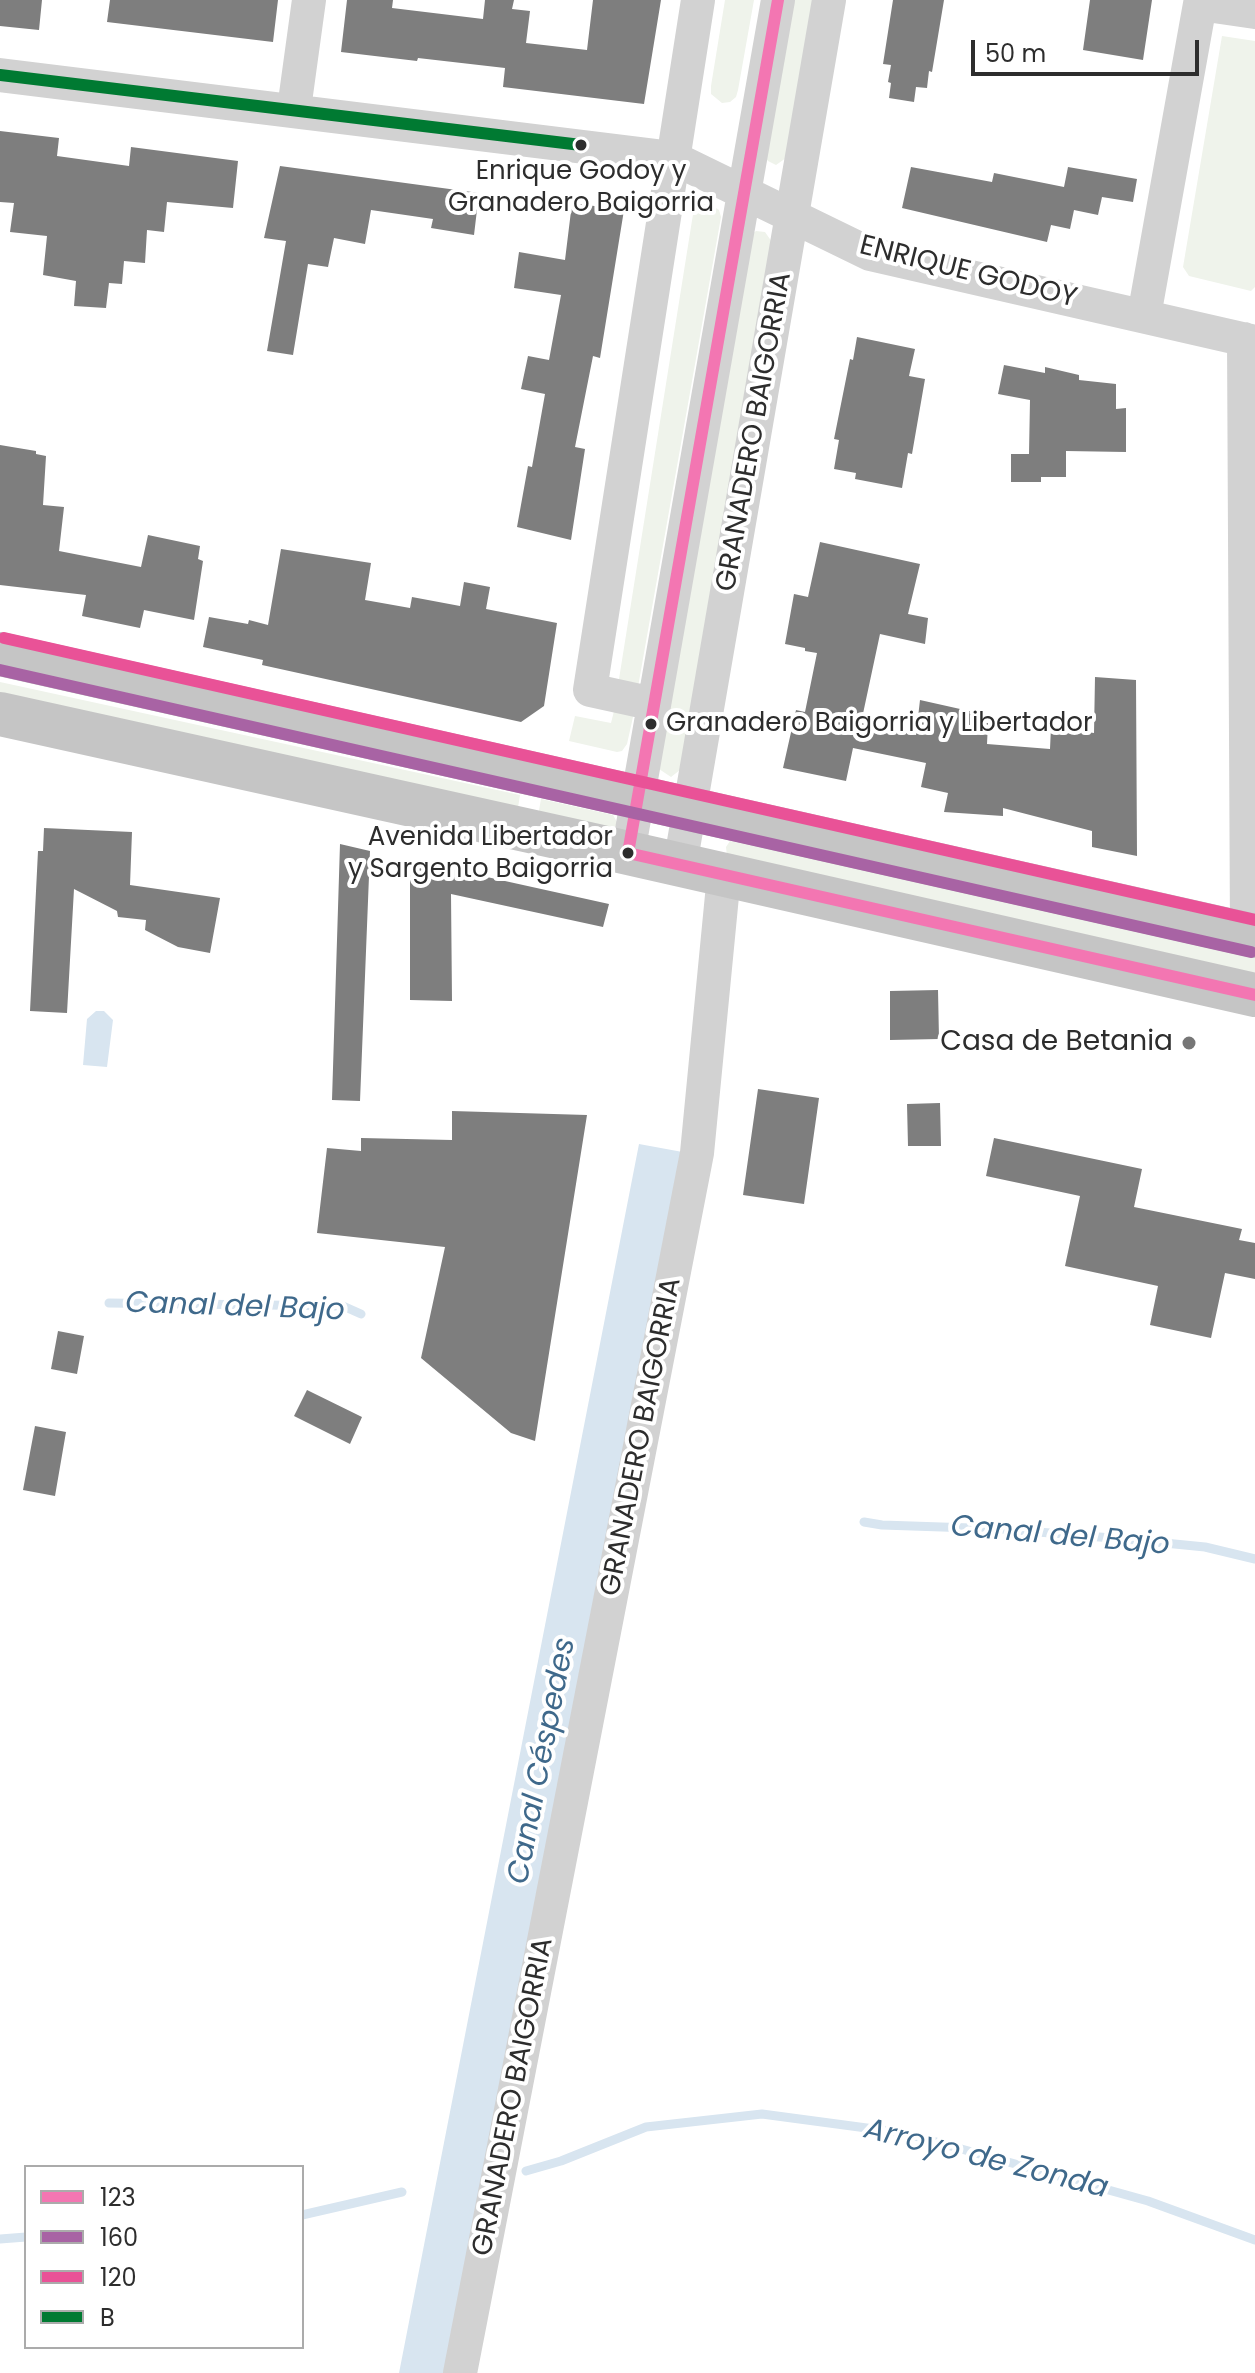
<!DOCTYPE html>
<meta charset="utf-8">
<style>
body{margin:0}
#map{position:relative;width:1255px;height:2373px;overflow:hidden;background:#fff;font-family:Poppins,sans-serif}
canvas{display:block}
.legend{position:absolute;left:24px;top:2165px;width:280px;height:184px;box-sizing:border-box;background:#fff;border:2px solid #ababab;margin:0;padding:10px 14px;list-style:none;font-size:24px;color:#2d2d2d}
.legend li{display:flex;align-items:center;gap:16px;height:40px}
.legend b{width:40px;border:2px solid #ababab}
.scale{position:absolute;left:971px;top:40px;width:228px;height:36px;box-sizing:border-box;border:4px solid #2d2d2d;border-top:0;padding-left:10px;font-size:24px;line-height:28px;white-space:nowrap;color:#2d2d2d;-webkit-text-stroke:6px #fff;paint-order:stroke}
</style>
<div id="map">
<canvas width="1255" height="2373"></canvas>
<ul class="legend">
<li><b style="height:10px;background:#f376b2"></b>123</li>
<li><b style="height:10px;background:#a863a4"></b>160</li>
<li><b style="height:10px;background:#e95297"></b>120</li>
<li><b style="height:10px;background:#007a32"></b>B</li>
</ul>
<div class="scale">50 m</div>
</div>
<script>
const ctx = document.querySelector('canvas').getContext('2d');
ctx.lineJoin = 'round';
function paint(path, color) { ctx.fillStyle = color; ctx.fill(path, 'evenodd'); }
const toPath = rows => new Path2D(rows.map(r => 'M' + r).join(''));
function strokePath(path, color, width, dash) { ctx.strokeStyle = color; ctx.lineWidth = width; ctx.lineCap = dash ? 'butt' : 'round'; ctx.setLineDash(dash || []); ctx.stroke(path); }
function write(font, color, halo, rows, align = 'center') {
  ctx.font = font + ' Poppins,sans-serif'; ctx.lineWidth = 8; ctx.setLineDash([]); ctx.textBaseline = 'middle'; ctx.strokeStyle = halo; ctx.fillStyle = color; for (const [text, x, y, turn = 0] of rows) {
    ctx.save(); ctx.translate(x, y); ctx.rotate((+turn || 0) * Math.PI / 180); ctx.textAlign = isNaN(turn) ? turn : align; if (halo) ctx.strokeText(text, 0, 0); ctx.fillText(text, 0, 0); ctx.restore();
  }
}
const green = toPath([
 [725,0,754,0,738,90,736,97,730,102,722,103,711,94,711,86],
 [790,0,814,0,786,158,776,165,768,161,765,157],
 [1222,36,1255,41,1255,287,1251,291,1189,276,1183,267],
 [699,203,713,206,719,210,721,217,638,687,621,683,619,679,694,208],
 [756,231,765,232,772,242,680,770,671,777,659,769,752,234],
 [0,682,520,795,517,814,0,699],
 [614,711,632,714,633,717,627,744,622,751,617,752,569,741,575,716,611,723],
 [541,799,613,815,617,822,614,830,538,816],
 [730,841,1255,952,1255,975,727,856,726,847]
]);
const water = toPath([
 [96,1011,104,1011,113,1020,107,1067,83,1065,87,1019],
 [639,1144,688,1153,444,2373,399,2373]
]);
const stream = toPath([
 [109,1303,343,1306,361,1314],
 [864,1522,882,1525,1001,1529,1124,1539,1205,1547,1255,1559],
 [526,2171,561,2161,646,2127,762,2114,904,2133,1148,2201,1255,2240],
 [302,2215,402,2192],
 [0,2239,26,2237]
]);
const building = toPath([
 [0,0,42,0,39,30,0,26],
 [110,0,278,0,273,42,107,22],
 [347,0,393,0,392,8,483,19,485,0,514,0,512,9,530,11,526,43,587,50,593,0,661,0,644,104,503,87,505,68,418,58,417,61,341,52],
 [893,0,944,0,932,72,929,71,927,88,916,87,914,102,889,98,891,83,888,82,891,65,883,64],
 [1090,0,1152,0,1143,60,1083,50],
 [0,131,59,138,57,156,129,166,131,147,238,161,233,208,167,202,164,232,147,230,145,263,124,261,122,284,109,283,106,308,74,306,76,281,43,275,47,236,10,232,14,203,0,202],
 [280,166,479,193,474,235,431,228,433,219,371,210,365,244,334,238,328,267,308,264,293,355,267,351,286,241,264,238],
 [911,167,992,182,994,173,1064,187,1068,167,1137,179,1133,202,1102,197,1098,215,1074,210,1070,229,1051,225,1047,242,902,208],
 [572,203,624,210,600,358,593,356,575,447,585,449,571,540,517,527,528,466,532,467,545,394,521,389,528,356,549,360,561,295,514,288,519,252,565,260],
 [857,337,915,349,909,376,925,379,912,454,908,453,902,488,855,479,856,473,834,469,839,440,834,439,850,359,853,360],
 [1004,365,1045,373,1045,367,1079,375,1079,380,1116,384,1116,409,1126,408,1126,452,1066,451,1066,477,1041,477,1041,482,1011,482,1011,454,1029,454,1030,400,998,394],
 [0,445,36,451,36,454,46,456,43,505,64,507,59,551,141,567,148,535,200,546,198,559,203,561,194,620,144,610,140,628,82,616,86,595,0,585],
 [820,542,920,564,908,614,928,618,925,644,880,634,861,723,916,735,920,700,978,713,977,722,988,723,987,744,1050,749,1051,727,1094,733,1095,677,1136,680,1137,856,1092,847,1092,831,1003,808,1003,816,944,812,948,793,921,787,926,763,853,748,846,781,783,768,796,710,805,712,817,653,805,651,805,648,785,644,794,594,808,597],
 [281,549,371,563,365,600,410,608,412,597,460,606,464,582,490,587,486,609,557,623,544,706,521,722,262,665,263,660,203,647,209,617,248,624,249,620,268,625],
 [44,828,132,832,130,885,220,898,210,953,178,947,145,930,146,920,118,917,117,911,74,889,67,1013,30,1011,38,851,43,851],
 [340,844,370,851,360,1101,332,1100],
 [410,860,609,904,603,927,451,894,452,1001,410,1000],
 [938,990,939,1039,890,1040,890,991],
 [758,1089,819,1098,804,1204,743,1195],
 [940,1103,941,1146,908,1146,907,1104],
 [452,1111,587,1115,535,1441,511,1433,421,1358,445,1247,317,1233,327,1148,361,1151,361,1138,452,1140],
 [994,1138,1142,1169,1134,1207,1242,1229,1239,1240,1255,1243,1255,1279,1225,1273,1211,1338,1150,1325,1158,1286,1065,1266,1080,1196,986,1176],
 [58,1331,84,1336,77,1374,51,1369],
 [307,1390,362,1417,350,1444,294,1416],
 [35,1426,66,1432,55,1496,23,1490]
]);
const minor = toPath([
 [0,75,673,158,870,254,1255,342],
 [294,109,309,0],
 [1144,316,1200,4,1255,12],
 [1244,339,1247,934],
 [654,704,590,690,698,0],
 [628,853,778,0],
 [680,865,829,0],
 [460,2373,697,1153,724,875]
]);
const primary = toPath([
 [0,654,1255,936],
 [0,714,584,843,1255,995]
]);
const bus1 = toPath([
 [628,853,778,0],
 [628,853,1255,995]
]);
const bus2 = toPath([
 [0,670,1251,952]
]);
const bus3 = toPath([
 [4,638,1255,920]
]);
const bus4 = toPath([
 [0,75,581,145]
]);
const markers = [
 [581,145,7,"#2d2d2d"],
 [651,724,7,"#2d2d2d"],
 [628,853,7,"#2d2d2d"],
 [1189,1043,8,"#767676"]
];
const busNames = [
 ["Enrique Godoy y",581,172],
 ["Granadero Baigorria",581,204],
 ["Granadero Baigorria y Libertador",666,724,"left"],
 ["Avenida Libertador",613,838,"right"],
 ["y Sargento Baigorria",613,870,"right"]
];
const streetNames = [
 ["ENRIQUE GODOY",968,273,14],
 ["GRANADERO BAIGORRIA",755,432,-80],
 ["GRANADERO BAIGORRIA",642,1437,-79],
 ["GRANADERO BAIGORRIA",514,2097,-79]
];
const poiNames = [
 ["Casa de Betania",1173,1043]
];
const waterNames = [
 ["Canal del Bajo",235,1308,2],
 ["Canal del Bajo",1060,1537,5],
 ["Canal Céspedes",543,1761,-79],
 ["Arroyo de Zonda",986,2160,14]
];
paint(green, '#eff3eb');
paint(water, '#d8e5f0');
strokePath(stream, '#d8e5f0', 9);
paint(building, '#7e7e7e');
strokePath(minor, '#d2d2d2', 34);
strokePath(primary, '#c5c5c5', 44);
strokePath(bus1, '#f376b2', 12);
strokePath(bus2, '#a863a4', 12);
strokePath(bus3, '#e95297', 12);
strokePath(bus4, '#007a32', 12);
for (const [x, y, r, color] of markers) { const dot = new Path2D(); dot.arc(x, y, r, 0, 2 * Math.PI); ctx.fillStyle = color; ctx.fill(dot); strokePath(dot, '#fff', 3); }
write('26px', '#2d2d2d', '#fff', busNames);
write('28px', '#2d2d2d', '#fff', streetNames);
write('28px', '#2d2d2d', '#fff', poiNames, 'right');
write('italic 30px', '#3f698b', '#fff', waterNames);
</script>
